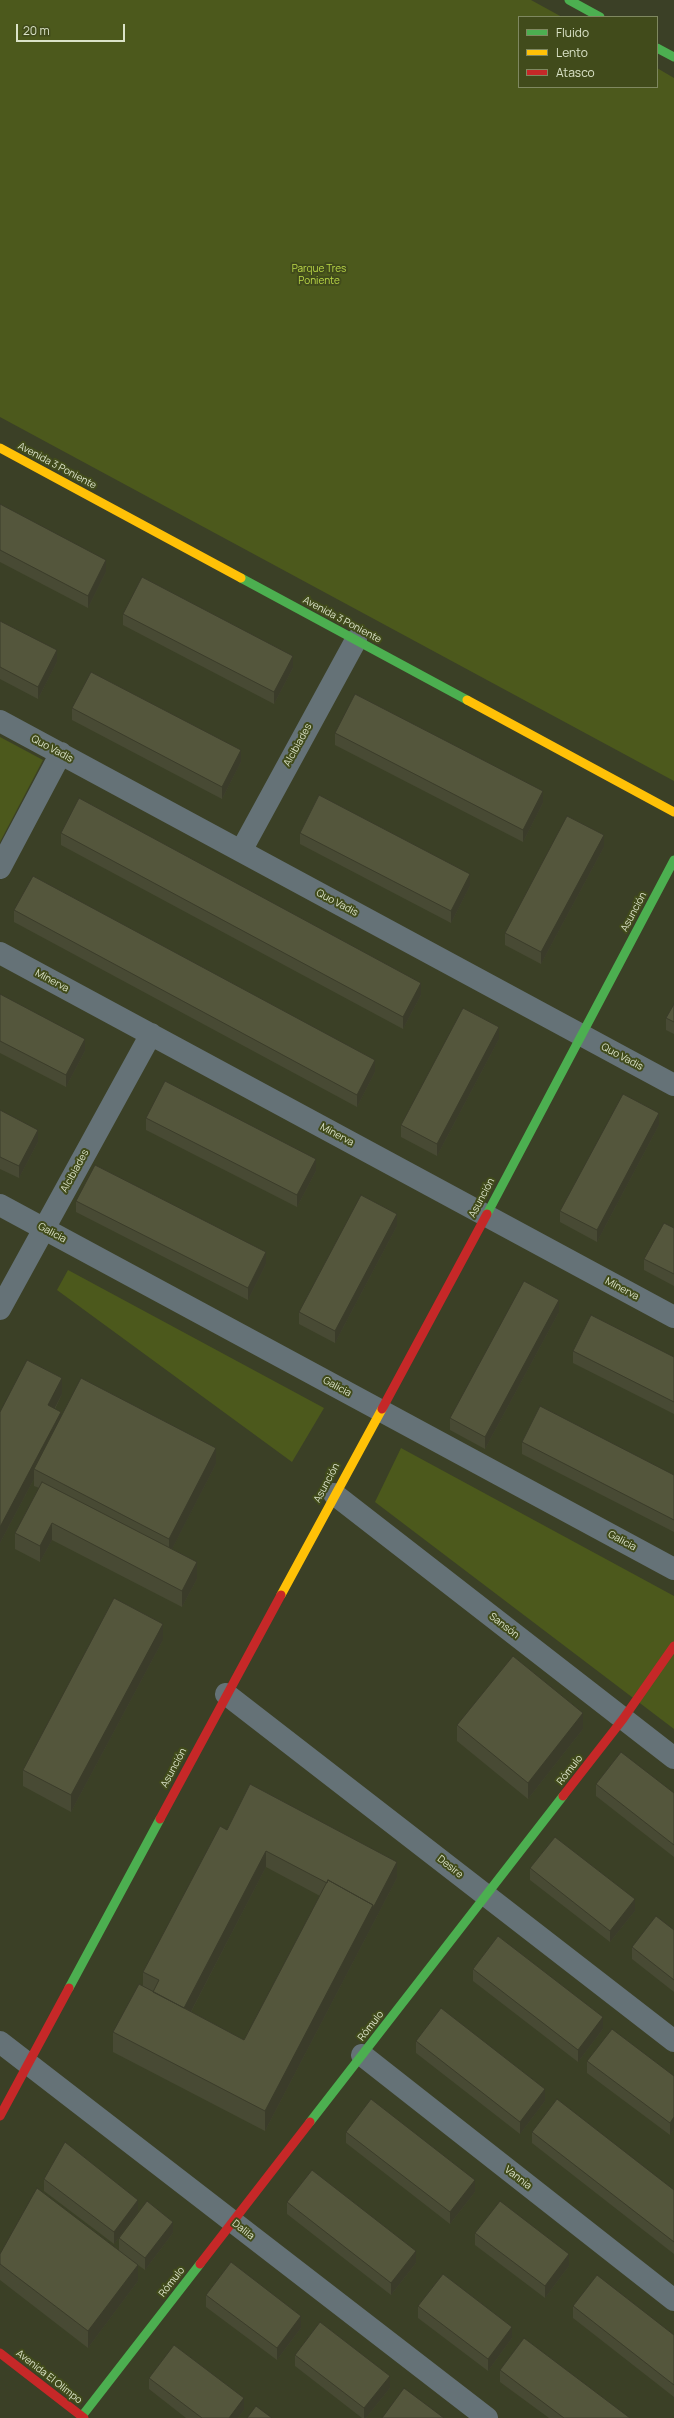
<!DOCTYPE html>
<meta charset="utf-8">
<style>
body{margin:0}
#map{position:relative;width:674px;height:2418px;overflow:hidden;background:#3b4026;font-family:Manrope,sans-serif}
canvas{display:block}
.legend{position:absolute;left:518px;top:16px;width:140px;height:72px;box-sizing:border-box;background:#414b1b;border:1px solid #7f8860;margin:0;padding:5px 7px;list-style:none;font-size:12px;color:#dbe3c8}
.legend li{display:flex;align-items:center;gap:8px;height:20px}
.legend b{width:20px;border:1px solid #7f8860}
.scale{position:absolute;left:16px;top:24px;width:109px;height:18px;box-sizing:border-box;border:2px solid #dbe3c8;border-top:0;padding-left:5px;font-size:12px;line-height:14px;white-space:nowrap;color:#dbe3c8;-webkit-text-stroke:3px #414b1b;paint-order:stroke}
</style>
<div id="map">
<canvas width="674" height="2418"></canvas>
<ul class="legend">
<li><b style="height:5px;background:#4caf50"></b>Fluido</li>
<li><b style="height:5px;background:#ffc107"></b>Lento</li>
<li><b style="height:5px;background:#c62828"></b>Atasco</li>
</ul>
<div class="scale">20 m</div>
</div>
<script>
const ctx = document.querySelector('canvas').getContext('2d');
ctx.lineJoin = 'round';
function paint(path, color) { ctx.fillStyle = color; ctx.fill(path, 'evenodd'); }
const toPath = rows => new Path2D(rows.map(r => 'M' + r).join(''));
function strokePath(path, color, width, dash) { ctx.strokeStyle = color; ctx.lineWidth = width; ctx.lineCap = dash ? 'butt' : 'round'; ctx.setLineDash(dash || []); ctx.stroke(path); }
function write(font, color, halo, rows, align = 'center') {
  ctx.font = font + ' Manrope,sans-serif'; ctx.lineWidth = 4; ctx.setLineDash([]); ctx.textBaseline = 'middle'; ctx.strokeStyle = halo; ctx.fillStyle = color; for (const [text, x, y, turn = 0] of rows) {
    ctx.save(); ctx.translate(x, y); ctx.rotate((+turn || 0) * Math.PI / 180); ctx.textAlign = isNaN(turn) ? turn : align; if (halo) ctx.strokeText(text, 0, 0); ctx.fillText(text, 0, 0); ctx.restore();
  }
}
const green = toPath([
 [0,0,531,0,562,17,519,17,519,87,657,87,657,68,674,78,674,781,0,417],
 [0,737,43,760,0,842],
 [68,1270,324,1408,292,1462,57,1290],
 [401,1448,674,1596,674,1729,375,1502]
]);
const street = toPath([
 [0,721,674,1085],
 [241,851,356,640],
 [0,868,61,753],
 [0,953,674,1317],
 [0,1205,674,1569],
 [0,1309,151,1034],
 [334,1494,674,1758],
 [226,1694,674,2041],
 [0,2042,487,2418],
 [362,2055,674,2300]
]);
const fast = toPath([
 [569,0,600,17],
 [657,48,674,57],
 [241,578,467,700],
 [487,1214,674,860],
 [69,1988,160,1819],
 [310,2122,563,1796],
 [82,2416,200,2264]
]);
const slow = toPath([
 [0,448,241,578],
 [467,700,674,812],
 [281,1595,382,1409]
]);
const jam = toPath([
 [382,1409,487,1214],
 [563,1796,623,1719,674,1646],
 [160,1819,281,1595],
 [0,2116,69,1988],
 [200,2264,310,2122],
 [0,2353,84,2418]
]);
const wall = toPath([
 [0,504,106,572,88,608,0,562],
 [123,614,293,668,274,704,123,625],
 [0,621,57,662,38,699,0,679],
 [72,708,241,762,222,799,72,720],
 [335,733,543,803,523,842,335,745],
 [61,833,421,995,403,1029,61,845],
 [300,833,470,886,451,923,300,844],
 [604,847,541,964,505,945,505,933],
 [14,910,375,1072,357,1107,14,922],
 [0,994,85,1051,66,1087,0,1053],
 [674,1004,674,1034,666,1030,666,1018],
 [499,1039,437,1156,401,1137,401,1125],
 [0,1110,38,1142,19,1178,0,1169],
 [146,1118,316,1171,297,1207,146,1130],
 [659,1125,597,1242,560,1222,560,1211],
 [76,1201,266,1264,248,1300,76,1212],
 [397,1226,335,1343,299,1324,299,1312],
 [674,1228,674,1286,644,1270,644,1259],
 [559,1312,485,1449,450,1430,450,1418],
 [573,1351,674,1357,674,1414,573,1363],
 [62,1394,55,1409,61,1416,216,1464,172,1549,197,1579,182,1607,52,1540,40,1562,15,1549,15,1533,39,1488,34,1486,34,1479,0,1543,0,1412],
 [522,1442,674,1475,674,1532,522,1454],
 [163,1640,71,1812,23,1786,23,1770],
 [457,1725,583,1729,528,1799,457,1741],
 [596,1784,674,1793,674,1857,596,1796],
 [227,1830,397,1878,265,2131,113,2052,113,2032,143,1987,143,1972],
 [266,1867,320,1896,244,2040,191,2012],
 [530,1868,635,1911,610,1942,530,1880],
 [674,1930,674,1992,632,1959,632,1947],
 [473,1969,603,2029,578,2062,473,1981],
 [416,2041,545,2101,520,2134,416,2053],
 [587,2061,674,2076,674,2129,670,2135,587,2073],
 [346,2132,475,2192,450,2224,346,2143],
 [532,2132,674,2190,674,2254,532,2143],
 [44,2179,138,2212,114,2244,44,2191],
 [287,2202,416,2263,391,2295,287,2214],
 [173,2233,145,2270,138,2265,138,2281,88,2348,0,2280,0,2254,119,2250,119,2238],
 [475,2233,569,2266,545,2298,475,2245],
 [206,2295,301,2328,277,2360,206,2307],
 [418,2306,512,2338,488,2371,418,2318],
 [573,2306,674,2335,674,2397,573,2318],
 [295,2355,390,2388,366,2418,362,2418,295,2366],
 [500,2370,630,2418,549,2418,500,2382],
 [149,2378,244,2410,238,2418,186,2418,149,2389]
]);
const shadedWall = toPath([
 [106,560,106,572,88,608,88,596],
 [57,650,57,662,38,699,38,687],
 [293,656,293,668,274,704,274,692],
 [241,750,241,762,222,799,222,787],
 [543,791,543,803,523,842,523,830],
 [604,835,604,847,541,964,541,952],
 [470,874,470,886,451,923,451,911],
 [421,983,421,995,403,1029,403,1017],
 [499,1027,499,1039,437,1156,437,1144],
 [85,1039,85,1051,66,1087,66,1075],
 [375,1060,375,1072,357,1107,357,1095],
 [659,1113,659,1125,597,1242,597,1230],
 [38,1130,38,1142,19,1178,19,1166],
 [316,1159,316,1171,297,1207,297,1195],
 [397,1214,397,1226,335,1343,335,1331],
 [266,1252,266,1264,248,1300,248,1288],
 [559,1300,559,1312,485,1449,485,1437],
 [62,1378,62,1394,48,1421,48,1405],
 [61,1412,61,1428,34,1469,34,1479,0,1543,0,1527],
 [216,1448,216,1464,169,1555,169,1539],
 [52,1523,52,1540,40,1562,40,1546],
 [197,1562,197,1579,182,1607,182,1591],
 [163,1624,163,1640,71,1812,71,1795],
 [583,1713,583,1729,528,1799,528,1783],
 [266,1851,266,1867,183,2027,183,2010],
 [397,1862,397,1878,265,2131,265,2111,373,1905],
 [635,1899,635,1911,610,1942,610,1931],
 [603,2017,603,2029,578,2062,578,2050],
 [545,2089,545,2101,520,2134,520,2122],
 [674,2117,674,2129,670,2135,670,2123],
 [475,2180,475,2192,450,2224,450,2212],
 [138,2200,138,2212,114,2244,114,2232],
 [173,2222,173,2233,145,2270,145,2258],
 [416,2251,416,2263,391,2295,391,2283],
 [569,2254,569,2266,545,2298,545,2286],
 [138,2265,138,2281,88,2348,88,2331],
 [301,2316,301,2328,277,2360,277,2348],
 [512,2327,512,2338,488,2371,488,2359],
 [390,2376,390,2388,366,2418,364,2418,364,2408],
 [244,2398,244,2410,238,2418,229,2418]
]);
const building = toPath([
 [0,504,106,560,88,596,0,550,0,504],
 [142,577,293,656,274,692,123,614,142,577],
 [0,621,57,650,38,687,0,667,0,621],
 [91,672,241,750,222,787,72,708,91,672],
 [355,694,543,791,523,830,335,733,355,694],
 [319,795,470,874,451,911,300,833,319,795],
 [79,798,421,983,403,1017,61,833,79,798],
 [567,816,604,835,541,952,505,933,567,816],
 [33,876,375,1060,357,1095,14,910,33,876],
 [0,994,85,1039,66,1075,0,1041,0,994],
 [674,1004,674,1022,666,1018,674,1004],
 [463,1008,499,1027,437,1144,401,1125,463,1008],
 [165,1081,316,1159,297,1195,146,1118,165,1081],
 [623,1094,659,1113,597,1230,560,1211,623,1094],
 [0,1110,38,1130,19,1166,0,1157,0,1110],
 [95,1165,266,1252,248,1288,76,1201,95,1165],
 [361,1195,397,1214,335,1331,299,1312,361,1195],
 [664,1223,674,1228,674,1274,644,1259,664,1223],
 [524,1281,559,1300,485,1437,450,1418,524,1281],
 [591,1315,674,1357,674,1402,573,1351,591,1315],
 [27,1360,62,1378,48,1405,61,1412,0,1527,0,1412,27,1360],
 [81,1378,216,1448,169,1539,34,1469,81,1378],
 [540,1406,674,1475,674,1520,522,1442,540,1406],
 [42,1482,197,1562,182,1591,52,1523,40,1546,15,1533,42,1482],
 [114,1598,163,1624,71,1795,23,1770,114,1598],
 [513,1656,583,1713,528,1783,457,1725,513,1656],
 [621,1752,674,1793,674,1845,596,1784,621,1752],
 [250,1784,397,1862,373,1908,373,1905,328,1880,327,1883,266,1851,184,2008,153,1992,159,1980,143,1972,220,1826,227,1830,250,1784],
 [555,1837,635,1899,610,1931,530,1868,555,1837],
 [328,1880,373,1905,265,2111,113,2032,139,1984,244,2040,328,1880],
 [656,1916,674,1930,674,1980,632,1947,656,1916],
 [498,1936,603,2017,578,2050,473,1969,498,1936],
 [441,2008,545,2089,520,2122,416,2041,441,2008],
 [612,2029,674,2076,674,2117,670,2123,587,2061,612,2029],
 [371,2099,475,2180,450,2212,346,2132,371,2099],
 [557,2099,674,2190,674,2242,532,2132,557,2099],
 [65,2142,138,2200,114,2232,44,2179,65,2142],
 [312,2170,416,2251,391,2283,287,2202,312,2170],
 [37,2188,138,2265,88,2331,0,2264,0,2254,37,2188],
 [147,2201,173,2222,145,2258,119,2238,147,2201],
 [500,2201,569,2254,545,2286,475,2233,500,2201],
 [231,2262,301,2316,277,2348,206,2295,231,2262],
 [443,2274,512,2327,488,2359,418,2306,443,2274],
 [597,2275,674,2335,674,2385,573,2306,597,2275],
 [320,2322,390,2376,364,2408,295,2355,320,2322],
 [524,2338,630,2418,564,2418,500,2370,524,2338],
 [174,2345,244,2398,229,2418,202,2418,149,2378,174,2345],
 [404,2388,444,2418,382,2418,404,2388],
 [256,2406,272,2418,247,2418,256,2406]
]);
const parkNames = [
 ["Parque Tres",319,269],
 ["Poniente",319,281]
];
const streetNames = [
 ["Avenida 3 Poniente",57,466,28],
 ["Avenida 3 Poniente",342,620,28],
 ["Alcibiades",298,745,-61],
 ["Quo Vadis",52,749,28],
 ["Quo Vadis",337,903,28],
 ["Asunción",634,912,-62],
 ["Minerva",52,981,28],
 ["Quo Vadis",622,1057,28],
 ["Minerva",337,1135,28],
 ["Alcibiades",75,1171,-61],
 ["Asunción",482,1198,-62],
 ["Galicia",52,1233,28],
 ["Minerva",622,1289,28],
 ["Galicia",337,1387,28],
 ["Asunción",327,1483,-62],
 ["Galicia",622,1541,28],
 ["Sansón",504,1626,38],
 ["Asunción",174,1768,-62],
 ["Rómulo",570,1770,-52],
 ["Desire",450,1867,38],
 ["Rómulo",371,2026,-52],
 ["Vannia",518,2178,38],
 ["Dalila",243,2230,38],
 ["Rómulo",172,2282,-52],
 ["Avenida El Olimpo",49,2377,38]
];
paint(green, '#4c591c');
strokePath(street, '#657277', 22);
strokePath(fast, '#4caf50', 9);
strokePath(slow, '#ffc107', 9);
strokePath(jam, '#c62828', 9);
paint(wall, '#484a34');
paint(shadedWall, '#3b3c2a');
paint(building, '#54563c');
strokePath(building, '#3b3c2a', 1);
write('10px', '#bbd847', '#414b1b', parkNames);
write('10px', '#dbe3c8', '#414b1b', streetNames);
</script>
